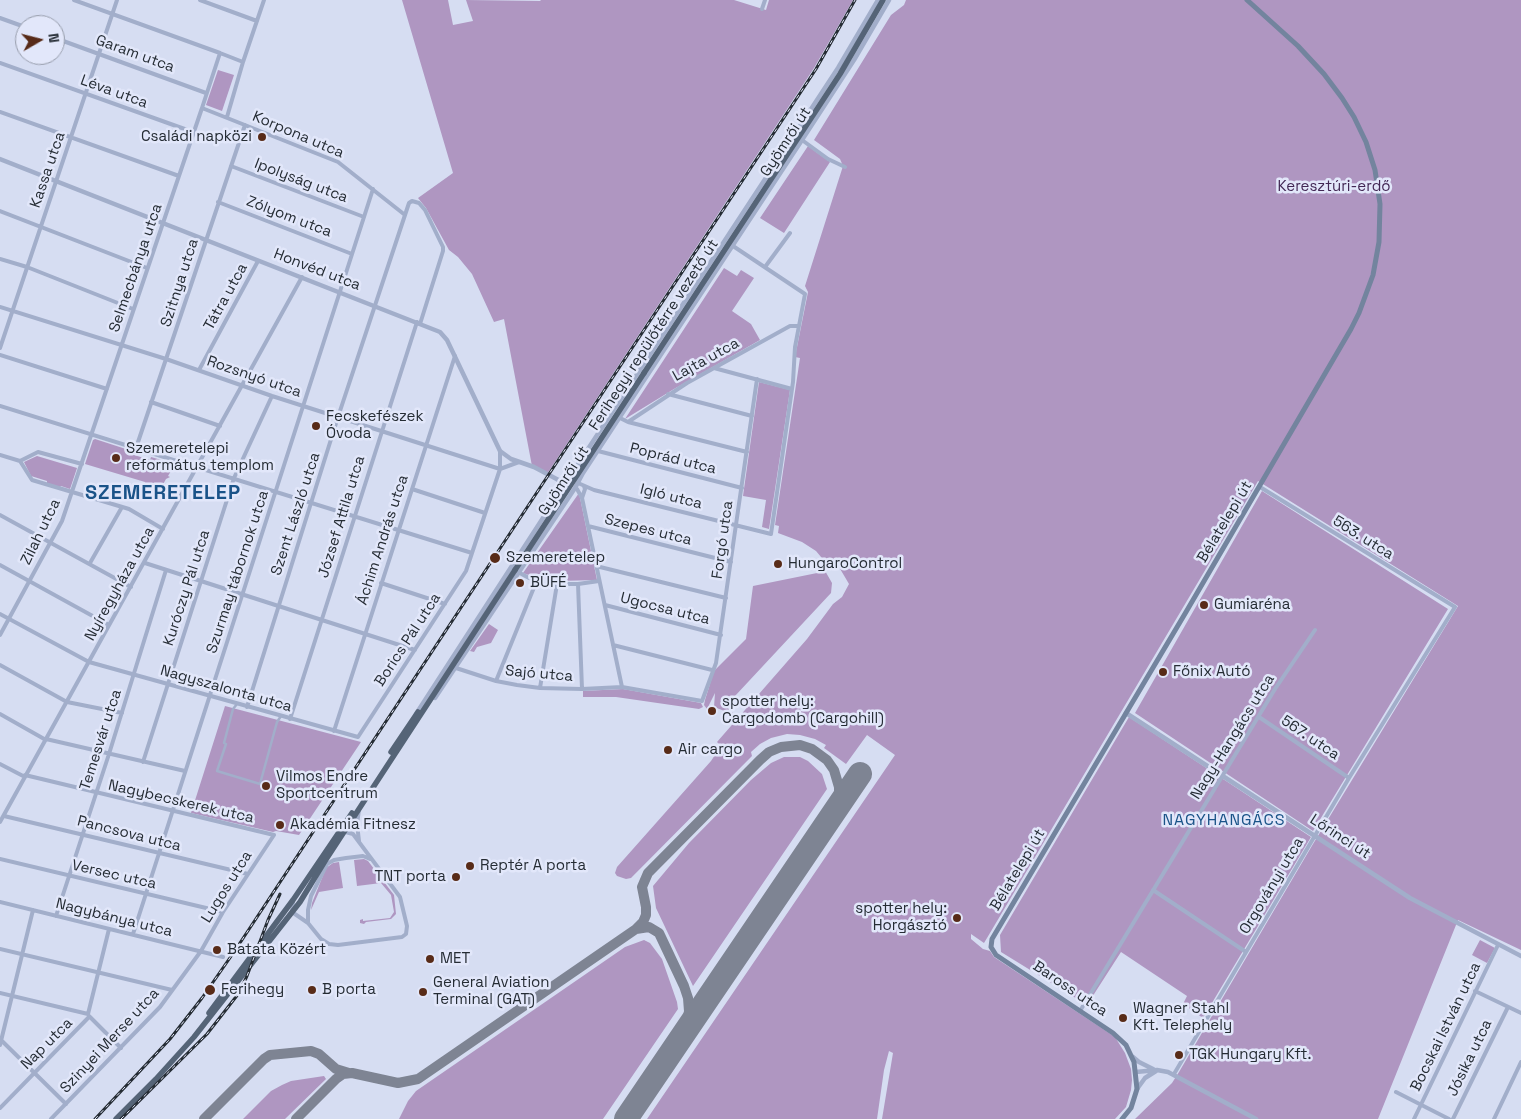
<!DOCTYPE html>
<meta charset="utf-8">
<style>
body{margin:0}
#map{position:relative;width:1521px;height:1119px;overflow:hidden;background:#d6ddf2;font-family:"Space Grotesk",sans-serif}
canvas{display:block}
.north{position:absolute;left:15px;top:15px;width:50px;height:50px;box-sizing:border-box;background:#e2e7fa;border:1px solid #969cab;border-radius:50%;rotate:82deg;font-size:14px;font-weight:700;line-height:20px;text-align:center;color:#252c34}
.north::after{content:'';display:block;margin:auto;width:18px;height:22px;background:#582b18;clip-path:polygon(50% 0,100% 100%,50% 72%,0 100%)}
</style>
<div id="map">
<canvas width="1521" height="1119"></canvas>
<div class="north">N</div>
</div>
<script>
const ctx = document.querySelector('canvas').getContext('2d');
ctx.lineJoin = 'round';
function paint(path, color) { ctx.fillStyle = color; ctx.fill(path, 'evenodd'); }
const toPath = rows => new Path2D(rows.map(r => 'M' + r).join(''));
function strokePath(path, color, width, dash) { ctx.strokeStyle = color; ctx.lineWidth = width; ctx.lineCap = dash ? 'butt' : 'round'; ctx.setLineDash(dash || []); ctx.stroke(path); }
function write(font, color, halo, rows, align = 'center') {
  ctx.font = font + ' "Space Grotesk",sans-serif'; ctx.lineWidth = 5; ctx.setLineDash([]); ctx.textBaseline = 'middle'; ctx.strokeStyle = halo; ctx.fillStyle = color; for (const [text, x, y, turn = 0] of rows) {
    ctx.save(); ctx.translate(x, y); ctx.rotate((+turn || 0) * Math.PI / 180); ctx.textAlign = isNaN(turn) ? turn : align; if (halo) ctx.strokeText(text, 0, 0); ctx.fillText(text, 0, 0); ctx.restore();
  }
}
const green = toPath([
 [402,0,448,0,453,25,473,21,466,0,540,1,541,0,734,0,766,10,769,0,853,0,814,68,547,474,532,466,504,319,494,322,472,274,458,257,449,250,426,208,418,198,453,173],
 [906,0,1521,0,1521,950,1458,920,1378,1119,1135,1119,1172,1083,1179,1072,1313,844,1458,606,1258,481,987,938,984,943,971,934,971,939,983,949,990,951,994,957,1115,1037,1125,1053,1131,1069,1132,1080,1131,1090,1126,1107,1115,1119,882,1119,893,1053,889,1051,884,1070,877,1119,647,1119,895,755,867,735,846,764,824,748,826,745,815,739,800,735,787,734,771,738,760,744,751,752,752,756,631,878,626,879,617,876,615,873,617,867,711,761,721,746,717,742,807,639,833,604,842,597,849,584,839,567,832,570,816,551,802,542,778,533,779,526,775,525,800,358,795,357,808,292,805,286,843,166,840,159,814,140,891,15,904,5],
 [218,70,234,75,222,111,206,105],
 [808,146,830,162,784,233,760,218],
 [724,268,737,276,741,270,754,278,732,311,751,324,760,340,674,389,625,419],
 [759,382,790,390,769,529,762,527,766,500,743,496],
 [95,439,132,451,131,454,150,460,151,457,175,464,168,476,170,477,166,479,161,488,153,485,146,486,145,482,85,464,93,440],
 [37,456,77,468,70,489,61,486,59,488,47,484,47,481,31,476,24,462],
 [1262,491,1448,609,1313,831,1135,713],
 [579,493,597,580,557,581,537,578,523,573],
 [824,569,832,583,831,593,735,696,727,707,735,715,714,707,715,693,707,709,704,705,705,700,714,671,746,639,753,586,822,572],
 [489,624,498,630,491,643,477,647,474,652,470,651],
 [623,689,701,703,703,707,699,709,616,697,583,697,583,691],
 [225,706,361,742,299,835,276,831,273,832,191,813],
 [1129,717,1311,837,1203,1018,1183,1004,1187,996,1121,952,1087,1005,1001,952,1000,935],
 [784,757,800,757,808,761,822,774,827,789,693,986,656,908,653,886,689,843,751,780,771,763],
 [364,859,368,861,394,895,396,914,391,919,366,922,364,924,360,923,360,920,363,919,363,921,390,918,394,912,391,895,381,883,357,886,354,860],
 [339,862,343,888,319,892,311,910,312,903,326,868,333,863],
 [644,940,650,943,662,959,677,1002,678,1009,603,1119,399,1119,408,1101,416,1091,625,947],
 [1480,940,1495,948,1487,963,1472,955],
 [324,1076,326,1079,285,1119,243,1119,271,1091,282,1085,291,1081]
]);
const taxiway = toPath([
 [636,929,649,927,659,933,684,986,688,998,689,1011,687,1025,681,1038],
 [204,1119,264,1059,270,1055,311,1051,319,1054,336,1069,349,1073],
 [296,1119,336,1079,343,1074,352,1073,398,1083,418,1079,636,929,643,922,646,915,646,907,642,887,648,873,760,760,769,752,781,747,800,745,812,749,827,760,834,770,839,787,839,800,832,817]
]);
const runway = toPath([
 [626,1119,860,774]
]);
const pedestrian = toPath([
 [237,704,233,709,224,743,226,744,217,771,270,787],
 [260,784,277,722,281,716]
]);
const minor = toPath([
 [74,0,220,53],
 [200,0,257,21],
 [762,9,765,0],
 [0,18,25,27],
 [55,38,206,93],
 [243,62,264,0],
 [0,63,193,132],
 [0,112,179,176],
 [227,117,243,62,220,53,202,108,338,162,405,215],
 [802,140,828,159,845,167],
 [231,166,364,217],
 [218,202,352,254],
 [0,211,147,268],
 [0,259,27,267,133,309],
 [765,267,790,233],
 [0,307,166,359,272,396,500,469],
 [0,348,117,0],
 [0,355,107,389],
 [714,368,792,389],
 [199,370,258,261],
 [668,394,752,416],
 [151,402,220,426],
 [0,406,472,553],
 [620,418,628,422,747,452],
 [628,422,687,383,790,326,798,326],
 [136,448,245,125],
 [598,451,742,488],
 [0,455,20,461],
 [20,461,32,480,129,509,163,529],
 [20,461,38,452,82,464],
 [500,469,519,462],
 [578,483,594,490,771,534,793,382,795,347,805,294,733,246],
 [412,489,485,513],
 [577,489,582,498,622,687],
 [582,498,585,489,584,486],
 [0,515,131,587],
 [588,526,731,562],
 [90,563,122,507],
 [145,563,415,650],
 [0,565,109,625],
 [596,566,726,598],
 [518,572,529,578,557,584,578,584,599,581],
 [381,583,445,604],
 [578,584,582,689],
 [605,605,721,635],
 [0,614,89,662],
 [0,635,62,521,202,108],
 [613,645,712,670],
 [89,662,358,737,466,571,500,469,500,451],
 [0,665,67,702,122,713],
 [456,668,496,681,517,685,540,688,582,689,622,687,702,701,716,663,757,379],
 [496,681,537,580],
 [540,688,557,584],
 [247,707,338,417,405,215,409,203,412,201,419,203,425,210,443,247,443,251,420,324],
 [0,714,46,740],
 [1259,717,1349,778],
 [290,719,417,322],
 [334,731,455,356],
 [46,739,185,771],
 [143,762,234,478,272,396],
 [0,764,25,777],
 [25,775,274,835,223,912,201,951,160,1007,51,1119],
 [4,816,248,874],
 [0,822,302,277],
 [359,841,357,824,359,810],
 [0,859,223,912],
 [1153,890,1246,952],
 [0,902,223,957],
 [293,902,292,912,308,923,321,939,329,944,338,945,402,937,406,934,407,926,400,897,353,834,342,831],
 [56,916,109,754,166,570],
 [308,923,308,910,311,896,327,864,334,860,346,858,363,856,370,859],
 [133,934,373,189],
 [0,949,172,990],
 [1475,991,1521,1013],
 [0,993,88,1014],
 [1080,1011,1275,689,1315,630],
 [88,1014,109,929],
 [89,1016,121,1048],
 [2,1041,66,1104],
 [0,1045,33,910],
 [1174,1074,1349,778,1455,607,1260,487],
 [1396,1092,1449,1119],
 [0,1108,89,1017],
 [1414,1119,1498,945],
 [1453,1119,1508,1007],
 [1494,1119,1521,1062]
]);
const tertiary = toPath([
 [0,159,440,332,447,340,500,451,511,459,534,467,566,484],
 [562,479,570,474],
 [435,698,575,488,583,473,802,140,854,60,889,0],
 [1126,713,1410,898,1521,956],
 [416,714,565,484,838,68,878,0],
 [1133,1057,1139,1062,1153,1069],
 [1136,1072,1157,1070,1168,1072,1256,1119],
 [1137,1089,1145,1078,1156,1071]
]);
const secondary = toPath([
 [1122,1119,1131,1108,1137,1089,1134,1062,1126,1045,1113,1033,996,955,991,947,992,939,1186,612,1351,329,1359,313,1373,275,1379,242,1380,204,1375,170,1366,142,1354,117,1342,98,1324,74,1298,46,1247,0]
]);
const primary = toPath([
 [644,373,840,74,883,0],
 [391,752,418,712],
 [209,1013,293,900,352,813],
 [116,1119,156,1079,194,1037,300,902,325,861,515,570]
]);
const rail = toPath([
 [95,1119,170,1039,202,998,234,952,816,69,855,0],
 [121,1119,207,1034,239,993,247,976,268,920,280,894]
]);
const primaryBridge = toPath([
 [515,570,644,373]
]);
const markers = [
 [262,137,5,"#582b18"],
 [316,426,5,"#582b18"],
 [116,458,5,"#582b18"],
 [495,558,6,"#582b18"],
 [778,564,5,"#582b18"],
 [520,583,5,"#582b18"],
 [1204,605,5,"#582b18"],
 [1163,672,5,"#582b18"],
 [712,711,5,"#582b18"],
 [668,750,5,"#582b18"],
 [266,786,5,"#582b18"],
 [280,825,5,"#582b18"],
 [470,866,5,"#582b18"],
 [456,877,5,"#582b18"],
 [957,918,5,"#582b18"],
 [217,950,5,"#582b18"],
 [430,959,5,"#582b18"],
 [210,990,6,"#582b18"],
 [312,990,5,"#582b18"],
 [423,992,5,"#582b18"],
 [1123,1018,5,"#582b18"],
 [1179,1055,5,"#582b18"]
];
const streetNames = [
 ["Garam utca",135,54,20],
 ["Léva utca",114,92,20],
 ["Korpona utca",298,135,23],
 ["Gyömrői út",786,142,-57],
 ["Kassa utca",48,170,-71],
 ["Ipolyság utca",301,181,21],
 ["Zólyom utca",289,217,21],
 ["Selmecbánya utca",136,268,-71],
 ["Honvéd utca",317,270,21],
 ["Szitnya utca",180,283,-72],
 ["Tátra utca",226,297,-61],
 ["Ferihegyi repülőtérre vezető út",654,335,-57],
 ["Lajta utca",706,360,-29],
 ["Rozsnyó utca",254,377,19],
 ["Poprád utca",673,459,14],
 ["Gyömrői út",564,481,-57],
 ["Igló utca",671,497,14],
 ["Szent László utca",296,514,-72],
 ["József Attila utca",342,517,-73],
 ["Bélatelepi út",1225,522,-59],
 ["Szepes utca",648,530,14],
 ["Zilah utca",41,532,-64],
 ["563. utca",1363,538,32],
 ["Áchim András utca",383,540,-72],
 ["Forgó utca",723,540,-82],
 ["Szurmay tábornok utca",238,572,-72],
 ["Nyíregyháza utca",120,584,-61],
 ["Kuróczy Pál utca",187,588,-72],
 ["Ugocsa utca",665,609,14],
 ["Borics Pál utca",408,640,-57],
 ["Sajó utca",539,674,5],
 ["Nagyszalonta utca",226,689,16],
 ["Nagy-Hangács utca",1233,737,-58],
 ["567. utca",1310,738,34],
 ["Temesvár utca",101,740,-72],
 ["Nagybecskerek utca",181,802,13],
 ["Pancsova utca",129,834,14],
 ["Lőrinci út",1340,837,33],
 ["Bélatelepi út",1018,870,-59],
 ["Versec utca",114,875,13],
 ["Orgoványi utca",1272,886,-59],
 ["Lugos utca",227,887,-58],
 ["Nagybánya utca",114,918,14],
 ["Baross utca",1070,989,34],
 ["Bocskai István utca",1446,1027,-64],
 ["Szinyei Merse utca",110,1041,-47],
 ["Nap utca",47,1044,-45],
 ["Jósika utca",1470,1058,-64]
];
const poiNames = [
 ["Családi napközi",252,137,"right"],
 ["Fecskefészek",326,417],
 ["Óvoda",326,434],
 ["Szemeretelepi",126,449],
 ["református templom",126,466],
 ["Szemeretelep",506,558],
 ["HungaroControl",788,564],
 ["BÜFÉ",530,583],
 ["Gumiaréna",1214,605],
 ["Főnix Autó",1173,672],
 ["spotter hely:",722,702],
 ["Cargodomb (Cargohill)",722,719],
 ["Air cargo",678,750],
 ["Vilmos Endre",276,777],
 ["Sportcentrum",276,794],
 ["Akadémia Fitnesz",290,825],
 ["Reptér A porta",480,866],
 ["TNT porta",446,877,"right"],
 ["spotter hely:",947,909,"right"],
 ["Horgásztó",947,926,"right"],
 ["Batata Közért",227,950],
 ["MET",440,959],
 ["General Aviation",433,983],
 ["Terminal (GAT)",433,1000],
 ["Ferihegy",221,990],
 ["B porta",322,990],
 ["Wagner Stahl",1133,1009],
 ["Kft. Telephely",1133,1026],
 ["TGK Hungary Kft.",1189,1055]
];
const parkNames = [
 ["Keresztúri-erdő",1334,187]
];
const neighbourhoodNames = [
 ["NAGYHANGÁCS",1224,821]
];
const districtNames = [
 ["SZEMERETELEP",163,494]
];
paint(green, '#af96c1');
strokePath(taxiway, '#7e8493', 10);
strokePath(runway, '#7e8493', 24);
strokePath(pedestrian, '#a2aeca', 2.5);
strokePath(minor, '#a2aeca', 4);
strokePath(tertiary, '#a2aeca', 4.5);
strokePath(secondary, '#73849e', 5);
strokePath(primary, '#556477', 5.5);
strokePath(rail, '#252c34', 3);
strokePath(rail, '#e2e7fa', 1, [4]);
strokePath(primaryBridge, '#556477', 5.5);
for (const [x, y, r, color] of markers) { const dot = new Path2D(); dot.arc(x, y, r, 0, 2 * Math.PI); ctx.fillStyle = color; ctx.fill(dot); strokePath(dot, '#e2e7fa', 2); }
write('15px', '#252c34', '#e2e7fa', streetNames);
write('15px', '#252c34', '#e2e7fa', poiNames, 'left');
write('15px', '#422754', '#e2e7fa', parkNames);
ctx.letterSpacing = '1px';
write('16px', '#1a5388', '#e2e7fa', neighbourhoodNames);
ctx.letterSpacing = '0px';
ctx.letterSpacing = '1px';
write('bold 20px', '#1a5388', '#e2e7fa', districtNames);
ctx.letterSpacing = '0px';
</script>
